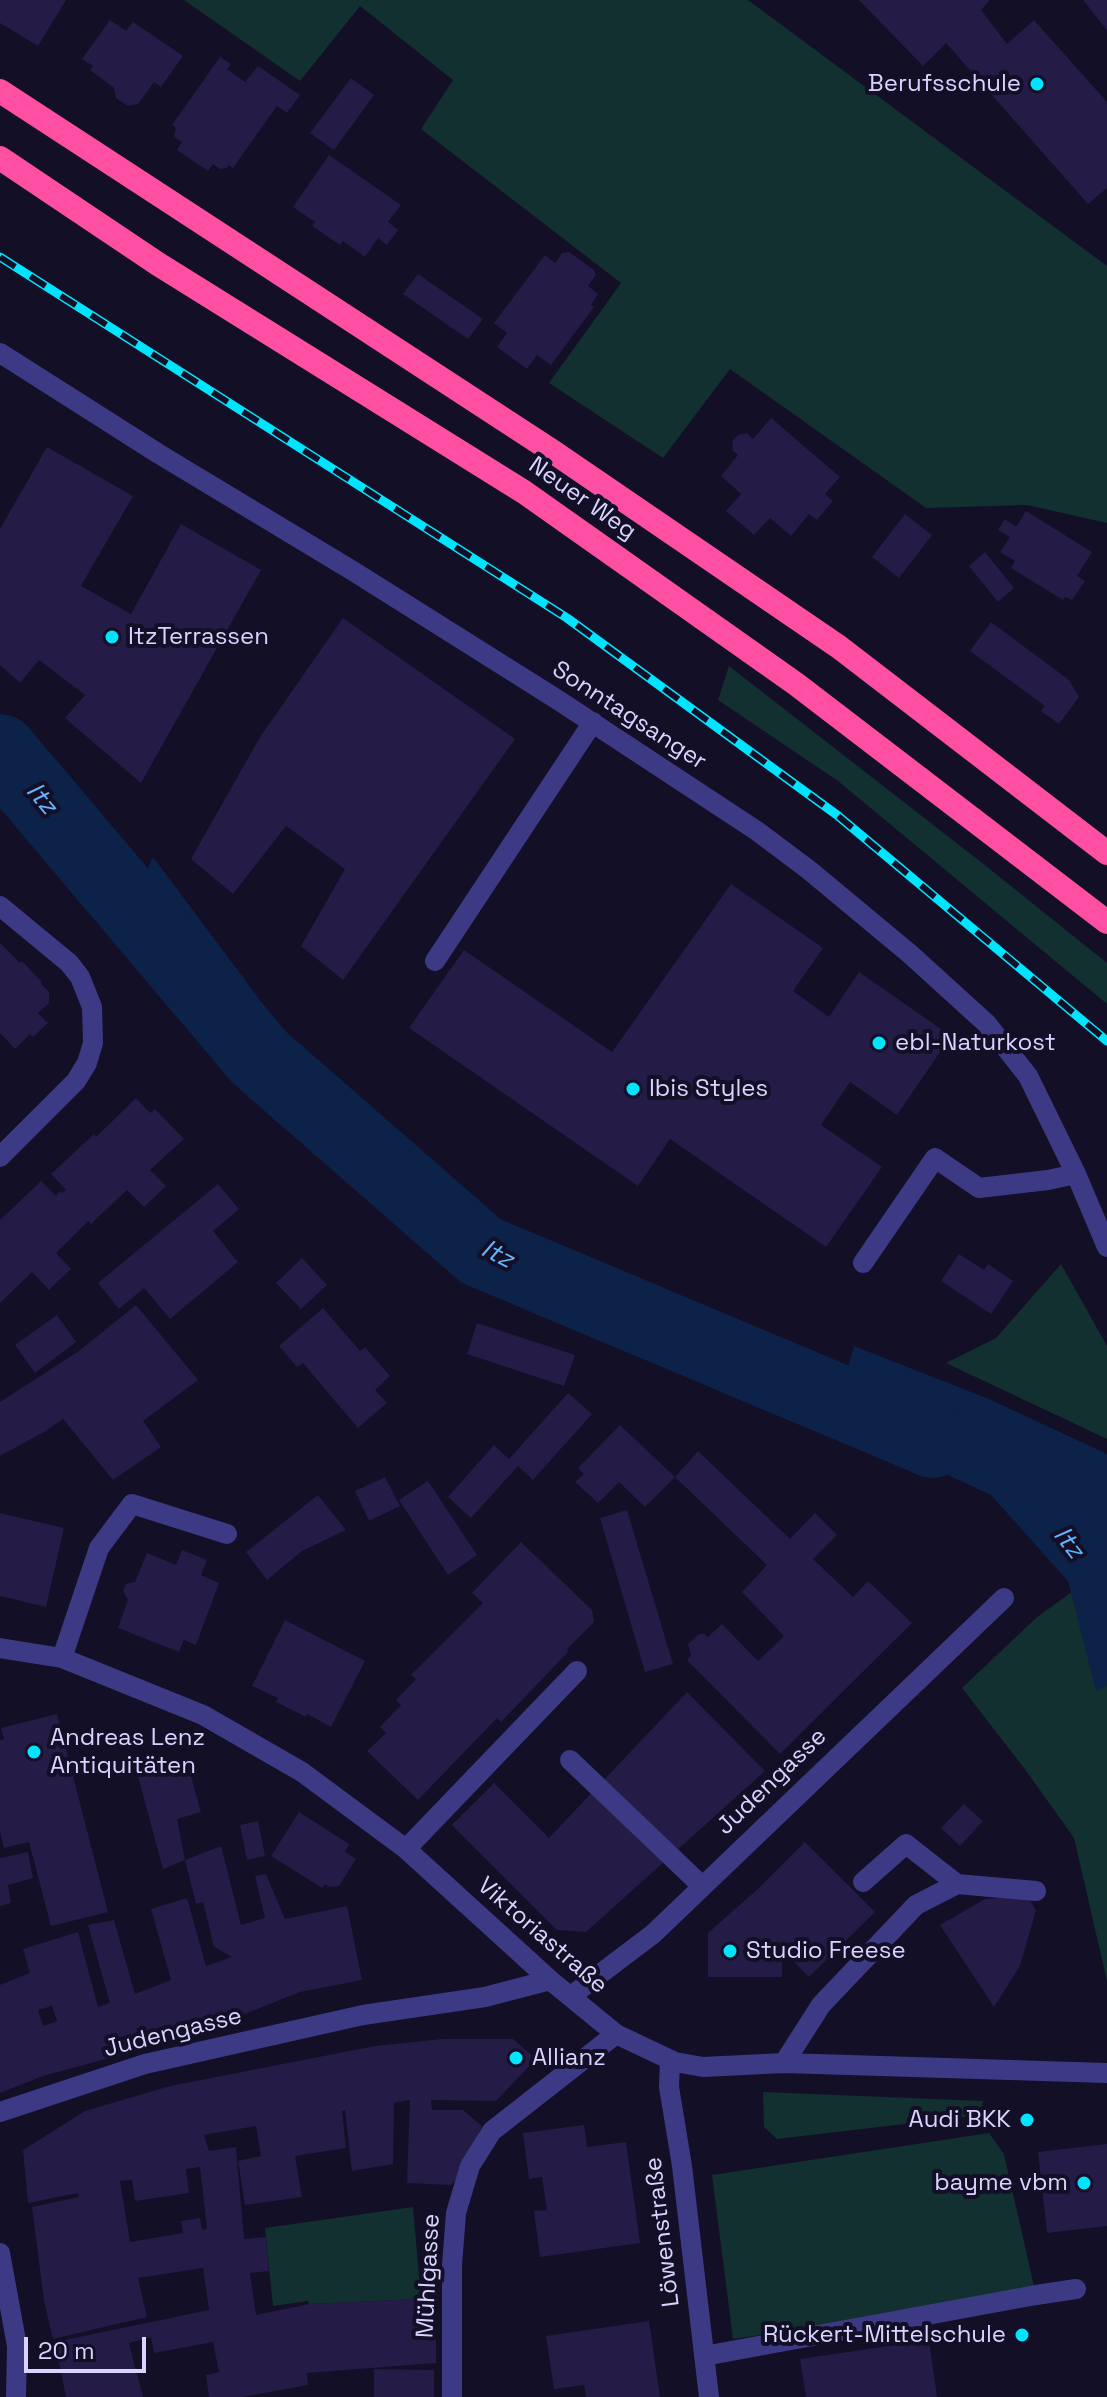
<!DOCTYPE html>
<meta charset="utf-8">
<style>
body{margin:0}
#map{position:relative;width:1107px;height:2397px;overflow:hidden;background:#130f26;font-family:"Space Grotesk",sans-serif}
canvas{display:block}
.scale{position:absolute;left:24px;top:2337px;width:122px;height:36px;box-sizing:border-box;border:4px solid #d9d4ff;border-top:0;padding-left:10px;font-size:24px;line-height:28px;white-space:nowrap;color:#d9d4ff;-webkit-text-stroke:6px #130f26;paint-order:stroke}
</style>
<div id="map">
<canvas width="1107" height="2397"></canvas>
<div class="scale">20 m</div>
</div>
<script>
const ctx = document.querySelector('canvas').getContext('2d');
ctx.lineJoin = 'round';
function paint(path, color) { ctx.fillStyle = color; ctx.fill(path, 'evenodd'); }
const toPath = rows => new Path2D(rows.map(r => 'M' + r).join(''));
function strokePath(path, color, width, dash) { ctx.strokeStyle = color; ctx.lineWidth = width; ctx.lineCap = dash ? 'butt' : 'round'; ctx.setLineDash(dash || []); ctx.stroke(path); }
function write(font, color, halo, rows, align = 'center') {
  ctx.font = font + ' "Space Grotesk",sans-serif'; ctx.lineWidth = 8; ctx.setLineDash([]); ctx.textBaseline = 'middle'; ctx.strokeStyle = halo; ctx.fillStyle = color; for (const [text, x, y, turn = 0] of rows) {
    ctx.save(); ctx.translate(x, y); ctx.rotate((+turn || 0) * Math.PI / 180); ctx.textAlign = isNaN(turn) ? turn : align; if (halo) ctx.strokeText(text, 0, 0); ctx.fillText(text, 0, 0); ctx.restore();
  }
}
const green = toPath([
 [184,0,748,0,1107,266,1107,523,1027,505,926,508,730,369,663,458,549,383,621,283,421,129,453,80,360,6,300,81],
 [729,666,986,866,1107,963,1107,1004,838,781,718,700],
 [1061,1264,1107,1346,1107,1439,946,1363,996,1338],
 [1107,1566,1107,1981,1074,1838,1024,1768,962,1688,1036,1618],
 [763,2092,983,2101,981,2115,777,2139,764,2127],
 [989,2133,1004,2154,1036,2295,733,2339,712,2175],
 [413,2207,421,2299,309,2304,308,2301,273,2306,265,2228]
]);
const water = toPath([
 [153,857,266,1008,212,1045,170,990,117,933],
 [854,1346,989,1399,1107,1454,1107,1686,1096,1691,1068,1581,991,1495,948,1475,835,1410]
]);
const river = toPath([
 [0,751,260,1058,481,1251,933,1441]
]);
const building = toPath([
 [0,0,66,0,38,46,0,23],
 [859,0,990,0,981,10,1007,44,1034,20,1107,102,1107,188,1088,204,946,43,923,66],
 [1083,0,1107,0,1107,30],
 [110,20,126,31,133,22,183,56,161,87,154,82,138,104,128,106,116,98,114,88,90,70,93,66,82,59],
 [220,57,231,64,227,69,245,82,258,66,300,95,287,113,277,106,233,168,228,165,227,168,220,169,213,164,208,171,177,150,182,142,174,137,176,128,172,125],
 [351,78,374,95,334,150,310,133],
 [329,155,401,205,388,222,398,230,387,245,378,238,365,257,343,241,340,245,312,226,315,222,293,207],
 [569,252,594,270,596,275,588,286,598,294,591,305,594,307,551,365,537,355,527,369,497,347,507,333,494,323,545,255,555,263,562,253],
 [418,274,483,319,468,339,403,294],
 [771,418,840,477,825,494,833,501,817,520,809,514,791,536,770,518,754,535,726,511,741,494,721,476,738,455,733,451,732,441,738,435,747,433,753,439],
 [47,447,133,496,81,586,131,614,181,524,261,570,141,783,65,718,85,695,39,660,20,683,0,665,0,529],
 [1026,511,1092,552,1077,576,1085,581,1072,600,1065,597,1063,600,1011,568,1015,561,1000,552,1010,537,998,530,1005,519,1016,527],
 [905,514,932,535,899,578,872,557],
 [985,552,1014,588,998,602,969,566],
 [343,618,515,739,343,980,301,946,345,869,286,826,233,894,191,859,260,737],
 [991,622,1069,680,1079,697,1059,724,1041,711,1045,706,970,651],
 [731,884,823,948,793,991,829,1017,859,972,951,1036,897,1115,850,1082,821,1125,882,1167,826,1247,670,1139,638,1186,409,1028,464,950,612,1052],
 [0,943,20,963,22,961,42,982,41,984,49,992,49,1003,38,1013,48,1023,33,1037,30,1034,15,1049,0,1033],
 [136,1098,150,1113,155,1109,184,1139,150,1170,166,1186,144,1207,127,1190,91,1224,88,1221,56,1253,71,1269,49,1290,32,1272,0,1303,0,1220,41,1181,56,1196,60,1191,62,1193,66,1190,51,1174,94,1134,96,1137],
 [218,1184,239,1209,213,1231,238,1262,170,1319,144,1288,119,1309,98,1283],
 [959,1254,984,1270,988,1264,1013,1281,991,1314,941,1281],
 [302,1258,327,1285,301,1309,276,1283],
 [136,1305,198,1380,143,1421,161,1447,113,1480,63,1419,44,1432,0,1456,0,1402,79,1351],
 [323,1308,360,1351,365,1347,390,1376,375,1390,387,1403,358,1428,303,1363,297,1367,279,1346],
 [57,1315,76,1342,35,1373,15,1345],
 [477,1323,575,1355,564,1386,467,1354],
 [568,1393,592,1414,533,1480,518,1466,471,1518,448,1497,494,1445,509,1459],
 [620,1425,675,1477,698,1451,790,1539,815,1513,837,1535,813,1559,853,1597,868,1581,912,1623,780,1754,687,1660,691,1655,688,1644,699,1634,704,1634,708,1637,722,1624,758,1661,784,1636,742,1592,767,1565,675,1477,645,1507,619,1482,598,1503,575,1482,584,1474,578,1468],
 [385,1477,400,1506,369,1521,355,1491],
 [428,1481,477,1555,448,1575,399,1500],
 [318,1495,346,1530,302,1551,267,1580,246,1552],
 [627,1510,673,1664,645,1672,600,1518],
 [0,1513,64,1528,46,1607,0,1596],
 [521,1542,592,1610,594,1622,567,1649,569,1651,501,1722,497,1718,418,1800,367,1751,386,1733,380,1727,401,1705,396,1700,416,1679,411,1675,483,1603,472,1593],
 [182,1550,207,1560,201,1575,219,1583,196,1645,184,1640,179,1652,118,1628,128,1600,123,1591,126,1584,135,1582,147,1553,176,1565],
 [285,1620,365,1661,331,1727,307,1714,306,1717,276,1702,278,1698,252,1686],
 [687,1692,765,1771,586,1932,557,1930,452,1825,494,1783,549,1838],
 [57,1714,108,1912,51,1926,29,1842,4,1848,0,1832,0,1740,4,1739,1,1728],
 [187,1762,201,1812,177,1819,185,1860,163,1869,136,1769],
 [964,1804,983,1821,960,1846,941,1828],
 [299,1812,349,1844,345,1852,356,1859,339,1886,329,1887,325,1884,322,1888,271,1856],
 [258,1821,265,1856,247,1860,240,1825],
 [805,1842,875,1912,809,1977,784,1952,792,1944,782,1944,782,1977,708,1977,708,1933,759,1888],
 [221,1846,241,1925,265,1918,255,1876,266,1874,285,1919,347,1906,362,1980,300,1992,222,2023,150,2047,43,2076,0,2093,0,1985,30,1973,23,1949,78,1932,98,2007,110,2003,88,1925,114,1920,135,1994,171,1980,151,1909,187,1898,206,1966,232,1957,214,1947,203,1902,196,1904,185,1860],
 [52,2006,57,2021,43,2026,38,2010],
 [28,1852,33,1878,8,1885,11,1903,0,1906,0,1858],
 [1008,1897,1029,1899,1036,1910,1020,1966,994,2007,940,1925,985,1899],
 [442,2039,513,2039,536,2059,496,2101,431,2100,432,2110,463,2110,482,2126,461,2175,451,2185,407,2183,410,2100,394,2103,393,2164,352,2171,345,2110,342,2111,346,2148,295,2156,302,2197,245,2205,238,2161,261,2156,256,2126,204,2135,209,2151,236,2147,244,2239,266,2237,269,2271,250,2273,256,2315,309,2304,436,2298,436,2363,307,2373,308,2385,242,2397,209,2397,206,2375,219,2372,213,2342,154,2353,151,2337,129,2343,143,2397,66,2397,55,2342,209,2310,203,2268,138,2278,147,2317,53,2339,44,2301,32,2207,79,2197,78,2193,28,2203,23,2150,85,2111,170,2086,375,2046],
 [200,2167,207,2229,202,2230,200,2218,181,2221,183,2233,130,2242,120,2181,132,2180,135,2201,189,2193,186,2169],
 [584,2125,587,2147,626,2142,640,2243,540,2257,534,2211,547,2210,542,2177,529,2179,523,2133],
 [1107,2144,1107,2226,1047,2233,1038,2152],
 [649,2321,660,2397,586,2397,584,2385,554,2389,546,2336],
 [929,2340,937,2397,806,2397,800,2359],
 [374,2369,434,2370,434,2397,374,2397]
]);
const minor = toPath([
 [0,353,159,454,353,571,558,700,757,831,809,870,910,954,987,1024,1028,1076,1076,1174,1107,1247],
 [0,906,69,963,80,977,92,1007,93,1043,87,1063,76,1081,0,1157],
 [435,961,593,722],
 [863,1263,935,1158,979,1188,1048,1180,1076,1174],
 [0,1648,62,1658,203,1715,302,1772,406,1849,550,1980,616,2034,675,2062,703,2067,784,2063,1107,2073],
 [62,1658,99,1548,132,1504,227,1534],
 [570,1760,702,1886],
 [406,1849,577,1671],
 [863,1882,906,1844,957,1884],
 [571,1996,653,1934,1004,1598],
 [670,2060,669,2087,682,2166,709,2397],
 [784,2063,821,2005,916,1905,957,1884,1036,1891],
 [0,2112,145,2064,363,2015,485,1997,550,1980],
 [0,2253,17,2346,16,2397],
 [704,2356,1036,2295,1076,2289],
 [452,2397,452,2265,456,2213,470,2166,492,2131,616,2034]
]);
const highway = toPath([
 [0,91,552,451,839,647,1107,853],
 [0,158,158,264,524,492,796,684,1107,922]
]);
const rail = toPath([
 [0,257,567,618,837,815,1107,1041]
]);
const markers = [
 [1037,84,8,"#00e5ff"],
 [112,637,8,"#00e5ff"],
 [879,1043,8,"#00e5ff"],
 [633,1089,8,"#00e5ff"],
 [34,1752,8,"#00e5ff"],
 [730,1951,8,"#00e5ff"],
 [516,2058,8,"#00e5ff"],
 [1027,2120,8,"#00e5ff"],
 [1084,2183,8,"#00e5ff"],
 [1022,2335,8,"#00e5ff"]
];
const poiNames = [
 ["Berufsschule",1021,84,"right"],
 ["ItzTerrassen",128,637],
 ["ebl-Naturkost",895,1043],
 ["Ibis Styles",649,1089],
 ["Andreas Lenz",50,1738],
 ["Antiquitäten",50,1766],
 ["Studio Freese",746,1951],
 ["Allianz",532,2058],
 ["Audi BKK",1011,2120,"right"],
 ["bayme vbm",1068,2183,"right"],
 ["Rückert-Mittelschule",1006,2335,"right"]
];
const streetNames = [
 ["Neuer Weg",582,499,35],
 ["Sonntagsanger",629,716,33],
 ["Judengasse",772,1782,-44],
 ["Viktoriastraße",542,1936,41],
 ["Judengasse",173,2033,-14],
 ["Löwenstraße",663,2232,-97],
 ["Mühlgasse",429,2276,-87]
];
const waterNames = [
 ["Itz",41,799,50],
 ["Itz",497,1255,27],
 ["Itz",1068,1543,52]
];
paint(green, '#12302f');
paint(water, '#0c2248');
strokePath(river, '#0c2248', 74);
paint(building, '#241b47');
strokePath(minor, '#3d3a85', 20);
strokePath(highway, '#ff4fa3', 24);
strokePath(rail, '#00e5ff', 9);
strokePath(rail, '#130f26', 6, [18]);
for (const [x, y, r, color] of markers) { const dot = new Path2D(); dot.arc(x, y, r, 0, 2 * Math.PI); ctx.fillStyle = color; ctx.fill(dot); strokePath(dot, '#130f26', 3); }
write('24px', '#d9d4ff', '#130f26', poiNames, 'left');
write('24px', '#d9d4ff', '#130f26', streetNames);
write('italic 26px', '#62b6ff', '#130f26', waterNames);
</script>
